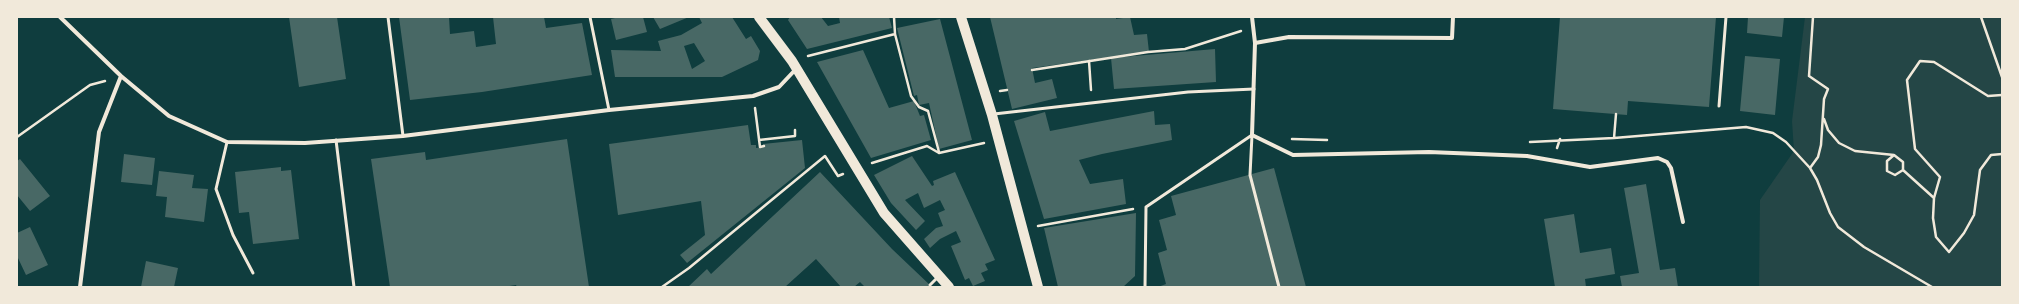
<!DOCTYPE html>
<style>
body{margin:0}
#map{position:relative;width:2019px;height:304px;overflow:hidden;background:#0f3d3e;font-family:Manrope,sans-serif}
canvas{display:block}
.frame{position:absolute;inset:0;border:18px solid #f1e9da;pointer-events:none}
</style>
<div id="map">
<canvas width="2019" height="304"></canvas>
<div class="frame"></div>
</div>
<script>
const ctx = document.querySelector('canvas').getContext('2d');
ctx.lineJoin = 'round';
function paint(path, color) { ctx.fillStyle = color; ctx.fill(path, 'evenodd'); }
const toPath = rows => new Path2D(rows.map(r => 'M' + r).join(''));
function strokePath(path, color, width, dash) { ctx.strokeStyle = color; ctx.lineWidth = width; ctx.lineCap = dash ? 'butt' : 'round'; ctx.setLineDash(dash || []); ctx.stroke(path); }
const green = toPath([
 [1805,17,2002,17,2002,287,1759,287,1760,200,1794,151,1792,121]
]);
const building = toPath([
 [289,17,337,17,346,79,299,87],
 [399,17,449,17,450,34,474,31,476,47,496,44,493,17,544,17,546,28,582,23,592,75,482,92,410,100],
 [619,17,643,17,647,32,616,40,611,19],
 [653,17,689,17,660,29],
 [699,17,732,17,746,39,751,36,760,51,758,60,722,77,615,77,611,50,661,51,658,41,681,35,702,23],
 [694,43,705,61,692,69,684,46],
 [790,17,821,17,828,26,840,23,839,17,889,17,892,28,807,49,788,20],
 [990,17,1116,17,1116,19,1130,17,1134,35,1147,34,1149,52,1032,68,1035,83,1052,79,1057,98,1012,109],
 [1560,17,1716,17,1709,107,1628,101,1627,115,1553,109],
 [1748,17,1784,17,1782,37,1747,33],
 [940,19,972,140,939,149,929,103,919,105,917,95,914,96,897,28],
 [1215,49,1216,82,1114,89,1111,58],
 [863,50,889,108,914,101,920,116,924,115,931,140,871,158,817,62],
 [1745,56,1780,59,1775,115,1740,111],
 [1154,111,1155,125,1170,124,1172,140,1102,154,1079,160,1090,184,1123,179,1126,204,1044,219,1014,121,1045,112,1050,131],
 [748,125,751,145,756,145,756,148,764,147,763,144,802,140,805,168,687,263,680,255,705,235,701,201,618,215,609,144],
 [567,139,589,287,517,287,516,285,503,287,390,287,371,159,425,152,426,160],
 [124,154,155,158,152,185,121,182],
 [912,156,932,186,934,185,933,181,955,172,995,260,985,264,988,270,981,273,985,281,973,286,969,278,965,280,951,246,961,242,956,231,940,239,930,248,924,239,936,228,943,226,938,213,945,210,940,200,924,208,918,193,905,200,925,221,916,230,891,203,874,175],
 [20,159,50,196,30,211,17,195,17,161],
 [281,167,281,171,291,170,299,239,253,244,249,212,239,213,235,172],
 [1274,168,1306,287,1158,287,1166,284,1158,253,1167,250,1159,220,1176,215,1171,196],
 [159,171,194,175,192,188,208,189,204,222,165,217,167,197,156,196],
 [820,172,892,249,932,287,865,287,860,282,854,287,841,287,816,259,785,287,688,287,707,269,711,274],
 [1646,184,1660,270,1675,268,1678,287,1622,287,1620,276,1639,273,1624,188],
 [1136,213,1135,276,1123,287,1058,287,1044,228],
 [1574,214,1580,253,1611,248,1615,274,1585,279,1586,287,1555,287,1544,219],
 [30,227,48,265,26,275,17,256,17,233],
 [146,261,178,268,174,287,141,287]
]);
const path = toPath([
 [894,17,895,34,911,96,919,107,928,111,939,152],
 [1981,17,2002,77],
 [808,56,895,34],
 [1089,61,1091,90],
 [1032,70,1148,52,1185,49,1241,31],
 [1000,91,1007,90],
 [755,108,760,147,764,146],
 [1824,119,1828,130,1839,143,1855,151,1894,155,1887,161,1887,171,1895,175,1903,170,1903,162,1894,155],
 [17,137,90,85,105,81],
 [1614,138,1616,114],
 [1292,139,1327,140],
 [759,140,795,136,795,130],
 [1530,142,1614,138,1746,127,1773,133,1786,142,1810,168,1817,180,1830,213,1838,227,1864,247,1932,287],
 [1557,148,1560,139],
 [872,163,927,146,939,153,984,143],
 [1810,168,1818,157,1821,145,1824,99,1828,89,1809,76,1813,17],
 [1903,170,1934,198,1933,218,1936,237,1949,252,1964,233,1974,215,1980,170,1991,155,2002,154],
 [1934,198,1940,177,1915,149,1907,80,1920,61,1934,62,1988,96,2002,95],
 [1038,226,1133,209],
 [662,287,689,268,825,156,838,176,843,174]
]);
const service = toPath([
 [388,17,403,136],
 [590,17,609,110],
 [1719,106,1726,17],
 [994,114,1188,92,1254,89],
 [1252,135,1250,175,1279,287],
 [336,140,354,287],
 [227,142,216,189,233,235,253,273],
 [930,285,938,277],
 [1145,287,1146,207,1252,135]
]);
const minor = toPath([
 [60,17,121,76,169,116,227,142,305,143,403,136,609,110,753,96,779,87,796,69],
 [1252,17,1255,43,1252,135,1293,155,1429,152,1527,156,1590,167,1658,158,1667,162,1671,168,1683,222],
 [1255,43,1289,37,1452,38,1453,17],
 [80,287,99,132,121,76]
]);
const primary = toPath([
 [759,17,792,61,884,213,949,287],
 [961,17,992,115,1038,287]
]);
paint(green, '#244646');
paint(building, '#486865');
strokePath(path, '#f1e9da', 2.5);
strokePath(service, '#f1e9da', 3);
strokePath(minor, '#f1e9da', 4);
strokePath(primary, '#f1e9da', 10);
</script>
